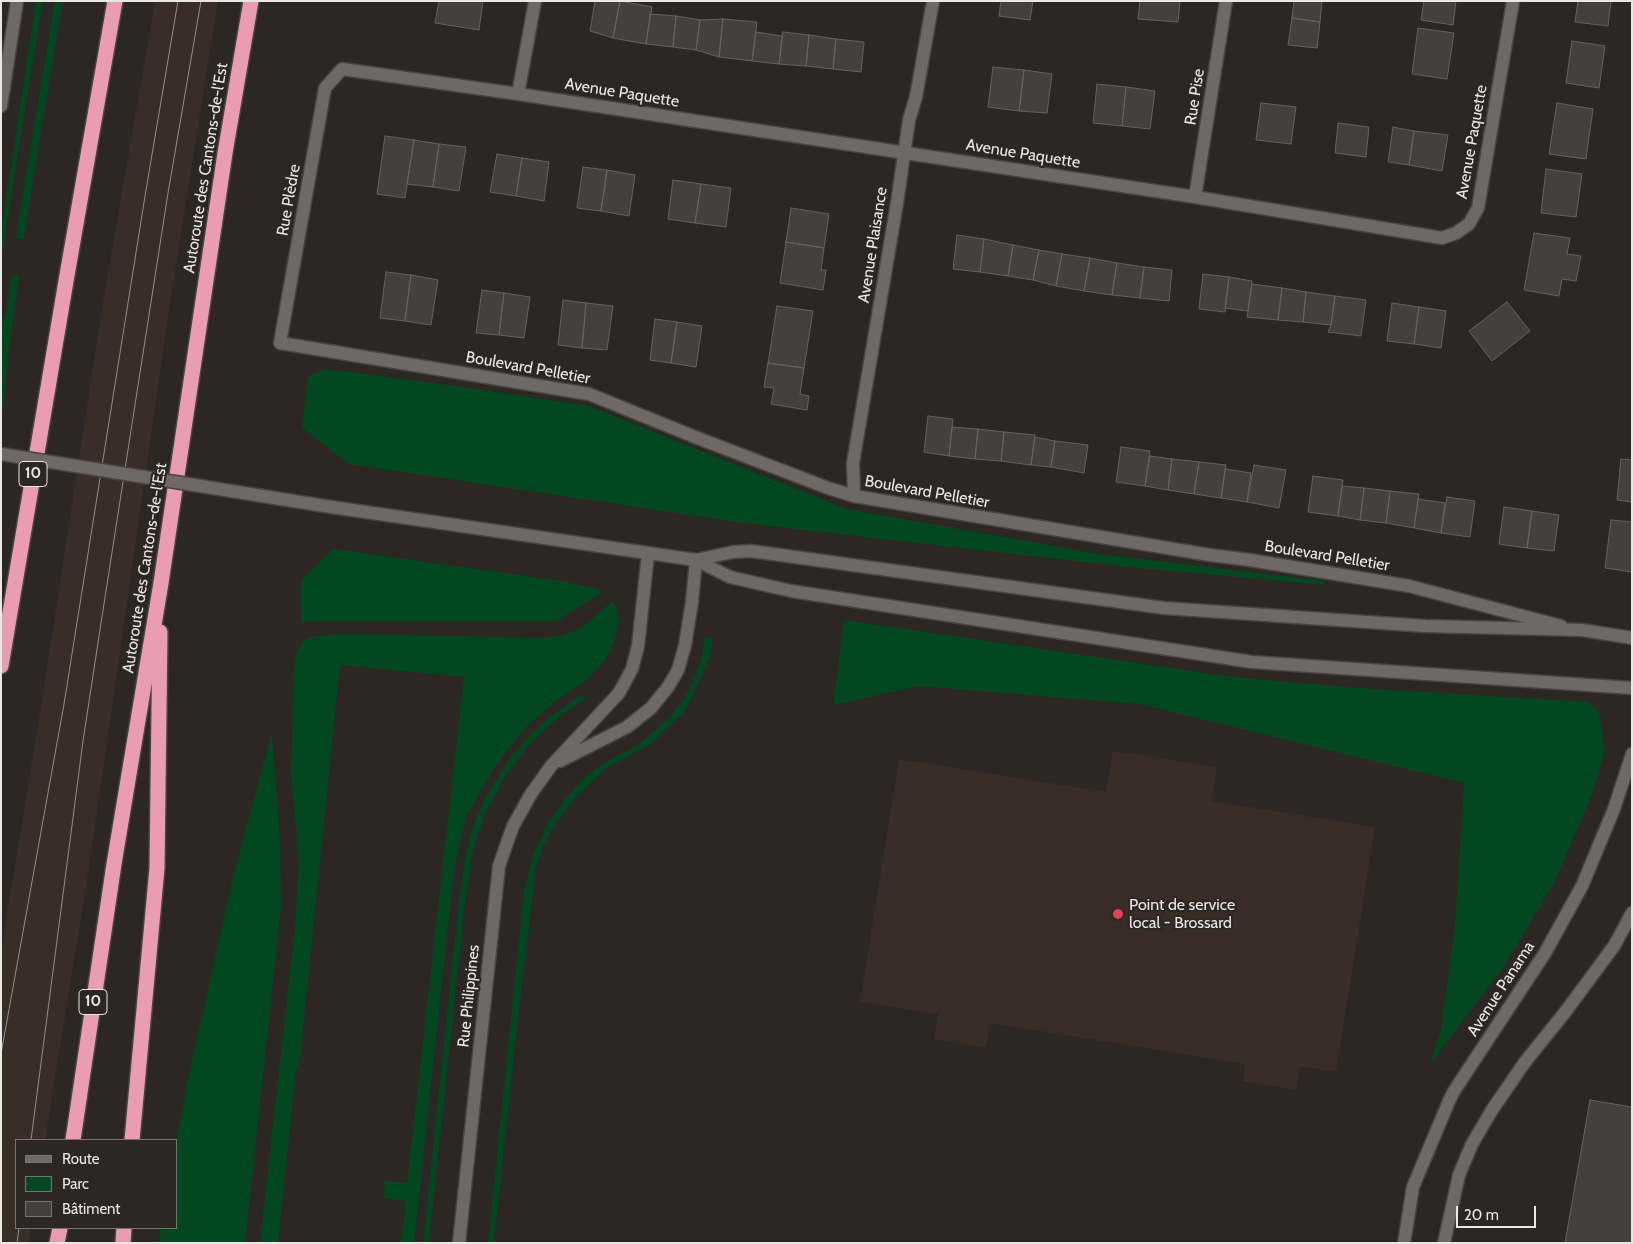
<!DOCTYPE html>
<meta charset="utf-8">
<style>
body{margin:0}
#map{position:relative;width:1633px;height:1244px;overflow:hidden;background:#2d2724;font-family:Cabin,sans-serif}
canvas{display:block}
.frame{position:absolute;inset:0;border:2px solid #ebe7e5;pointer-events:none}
.legend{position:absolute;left:15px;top:1139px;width:162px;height:90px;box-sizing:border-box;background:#2d2724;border:1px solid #797471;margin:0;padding:6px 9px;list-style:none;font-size:15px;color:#ebe7e5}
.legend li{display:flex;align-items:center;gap:10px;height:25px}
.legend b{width:25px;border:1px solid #797471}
.scale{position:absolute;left:1456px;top:1206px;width:80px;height:22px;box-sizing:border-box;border:2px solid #ebe7e5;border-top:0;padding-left:6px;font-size:15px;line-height:18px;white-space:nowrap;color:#ebe7e5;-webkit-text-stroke:4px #2d2724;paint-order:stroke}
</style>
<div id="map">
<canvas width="1633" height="1244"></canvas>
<div class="frame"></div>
<ul class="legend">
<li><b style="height:6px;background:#6f6965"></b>Route</li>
<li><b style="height:14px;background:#014820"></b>Parc</li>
<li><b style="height:14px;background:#46403d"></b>Bâtiment</li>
</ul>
<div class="scale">20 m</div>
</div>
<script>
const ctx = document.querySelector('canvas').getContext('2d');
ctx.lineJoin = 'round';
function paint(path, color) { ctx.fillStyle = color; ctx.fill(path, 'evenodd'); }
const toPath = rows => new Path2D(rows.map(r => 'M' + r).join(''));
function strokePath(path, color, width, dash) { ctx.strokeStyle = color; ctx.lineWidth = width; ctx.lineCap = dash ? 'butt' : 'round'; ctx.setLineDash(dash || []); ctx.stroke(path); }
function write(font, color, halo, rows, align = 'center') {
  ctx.font = font + ' Cabin,sans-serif'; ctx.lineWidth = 4.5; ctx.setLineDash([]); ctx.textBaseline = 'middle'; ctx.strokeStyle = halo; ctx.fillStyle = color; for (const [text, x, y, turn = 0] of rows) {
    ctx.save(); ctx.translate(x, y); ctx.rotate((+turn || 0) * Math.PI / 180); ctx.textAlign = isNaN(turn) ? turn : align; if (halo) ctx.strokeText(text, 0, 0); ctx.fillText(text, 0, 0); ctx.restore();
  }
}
const built = toPath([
 [155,1,218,1,170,303,87,881,45,1140,16,1140,16,1228,31,1228,29,1243,1,1243,1,952,45,681,102,308],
 [1113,751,1217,767,1212,801,1375,827,1336,1072,1300,1066,1296,1090,1243,1081,1245,1064,990,1023,986,1047,934,1039,938,1014,860,1002,899,759,1106,792]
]);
const green = toPath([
 [36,1,43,1,20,140,1,262,1,235],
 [55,1,63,1,38,149,24,239,16,238],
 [12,275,19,275,9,348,3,411,1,411,1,324,6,315],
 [324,369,456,386,589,406,847,509,1093,553,1324,581,1325,585,1128,567,744,523,349,464,302,428,308,377],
 [333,549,561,581,598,589,602,592,557,621,309,621,301,623,301,581],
 [613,601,616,607,619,621,614,642,605,661,583,683,558,699,525,728,497,763,466,817,454,870,414,1243,401,1243,406,1201,384,1198,385,1181,407,1183,464,677,340,665,300,1058,296,1070,278,1243,260,1243,295,928,299,860,291,772,294,664,297,651,303,641,316,636,353,634,538,638,561,636,580,629],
 [844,620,1232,677,1357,688,1587,702,1599,712,1605,751,1591,797,1554,883,1503,968,1430,1064,1441,1030,1455,924,1464,783,1139,704,919,686,833,705],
 [705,637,713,638,709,659,692,698,682,714,652,743,605,769,576,797,556,823,543,847,536,867,516,1035,494,1243,488,1243,524,891,533,856,546,827,566,798,587,775,609,760,638,745,670,717,684,699,694,679,701,660],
 [582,694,585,699,567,711,549,726,529,745,506,775,485,814,472,853,465,903,429,1243,423,1243,459,901,465,858,470,838,477,816,487,795,512,755,529,736,546,720],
 [272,733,280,842,281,906,245,1243,159,1243,161,1228,176,1228,176,1144,190,1070,234,873]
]);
const building = toPath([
 [439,1,483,1,479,30,435,23,439,1],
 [595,1,620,1,613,38,590,31,595,1],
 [620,1,652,7,646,44,613,38,620,1],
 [1001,1,1033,1,1030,20,999,16,1001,1],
 [1140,1,1180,1,1178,22,1138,19,1140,1],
 [1294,1,1322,1,1320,22,1292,18,1294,1],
 [1424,1,1456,1,1453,25,1421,20,1424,1],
 [1578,1,1611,1,1608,26,1575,22,1578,1],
 [650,14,676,16,673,47,646,44,650,14],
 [676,16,700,20,696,50,673,47,676,16],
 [1292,18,1320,22,1317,48,1288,45,1292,18],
 [723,19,757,22,752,61,719,57,723,19],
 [723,19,719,57,696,50,700,20,723,19],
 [1418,28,1454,33,1447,79,1412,74,1418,28],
 [756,32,782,36,779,64,752,61,756,32],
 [783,32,809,35,806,66,779,64,783,32],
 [809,35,836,39,833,69,806,66,809,35],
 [836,39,864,42,861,72,833,69,836,39],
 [1572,41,1605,46,1599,88,1566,83,1572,41],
 [993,67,1024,70,1019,111,988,107,993,67],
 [1024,70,1052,74,1047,113,1019,111,1024,70],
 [1097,84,1126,87,1122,126,1093,123,1097,84],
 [1126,87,1155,91,1150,129,1122,126,1126,87],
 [1261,103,1296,107,1291,144,1256,140,1261,103],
 [1557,103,1593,109,1586,159,1549,154,1557,103],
 [1338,123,1369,127,1366,157,1335,153,1338,123],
 [1393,127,1414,131,1409,165,1388,162,1393,127],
 [1414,131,1448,135,1442,171,1409,165,1414,131],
 [385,136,414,140,405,198,377,194,385,136],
 [414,140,439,144,433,187,407,184,414,140],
 [439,144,466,147,459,191,433,187,439,144],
 [497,154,522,158,516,196,490,192,497,154],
 [522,158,549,162,544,201,516,196,522,158],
 [583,167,607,170,601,211,577,208,583,167],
 [1546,169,1582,174,1576,217,1541,213,1546,169],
 [607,170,635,175,629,216,601,211,607,170],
 [673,180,701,184,695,223,668,219,673,180],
 [701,184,731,188,726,227,695,223,701,184],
 [791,208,829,214,824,248,786,242,791,208],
 [1534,233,1570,238,1567,254,1581,256,1576,281,1562,279,1559,296,1524,290,1534,233],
 [957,235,984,239,980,272,953,269,957,235],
 [984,239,1013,245,1008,276,980,272,984,239],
 [786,242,824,248,821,270,826,270,823,290,780,283,786,242],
 [1013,245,1039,250,1033,280,1008,276,1013,245],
 [1039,250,1062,254,1056,286,1033,280,1039,250],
 [1062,254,1090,258,1084,291,1056,286,1062,254],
 [1090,258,1117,263,1112,295,1084,291,1090,258],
 [1117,263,1144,267,1140,298,1112,295,1117,263],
 [1144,267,1172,270,1169,301,1140,298,1144,267],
 [386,272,411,275,405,321,380,318,386,272],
 [1203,274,1229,277,1225,312,1199,309,1203,274],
 [411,275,438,280,431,325,405,321,411,275],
 [1229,277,1252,281,1248,311,1225,308,1229,277],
 [1252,284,1282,288,1278,320,1247,317,1252,284],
 [1282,288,1306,292,1303,322,1278,320,1282,288],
 [482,290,504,293,499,335,476,333,482,290],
 [1306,292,1335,296,1331,325,1303,322,1306,292],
 [504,293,530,297,524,338,499,335,504,293],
 [1335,296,1366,300,1361,336,1328,332,1331,325,1335,296],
 [563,300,586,303,582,348,558,345,563,300],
 [1507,302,1530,331,1492,361,1469,331,1507,302],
 [586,303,613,306,607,350,582,348,586,303],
 [1392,303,1419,307,1414,344,1387,341,1392,303],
 [777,306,813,311,804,368,768,363,777,306],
 [1419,307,1446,311,1441,348,1414,344,1419,307],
 [655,319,677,322,671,363,650,360,655,319],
 [677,322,702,326,696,367,671,363,677,322],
 [768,363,804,368,800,394,809,396,807,410,771,404,774,388,764,387,768,363],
 [928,416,953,419,949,456,924,452,928,416],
 [952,427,978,429,975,459,949,456,952,427],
 [978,429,1004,432,1001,461,975,459,978,429],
 [1004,432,1035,435,1031,465,1001,461,1004,432],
 [1035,437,1055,441,1051,467,1031,465,1035,437],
 [1055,441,1088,445,1084,473,1051,467,1055,441],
 [1121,447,1150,451,1145,486,1116,482,1121,447],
 [1150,456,1172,459,1168,490,1145,486,1150,456],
 [1172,459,1199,462,1194,494,1168,490,1172,459],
 [1621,459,1632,460,1632,502,1617,500,1621,459],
 [1199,462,1226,465,1221,498,1194,494,1199,462],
 [1254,465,1286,470,1279,508,1247,502,1254,465],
 [1225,469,1251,473,1247,502,1221,498,1225,469],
 [1313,476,1343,480,1338,516,1308,512,1313,476],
 [1342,486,1364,488,1360,520,1338,516,1342,486],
 [1364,488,1390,491,1386,523,1360,520,1364,488],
 [1390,491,1419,494,1414,528,1386,523,1390,491],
 [1447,497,1475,501,1470,537,1441,533,1447,497],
 [1418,499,1445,503,1441,533,1414,528,1418,499],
 [1504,507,1532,511,1527,548,1499,544,1504,507],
 [1532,511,1559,515,1554,551,1527,548,1532,511],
 [1611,520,1632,522,1632,572,1605,568,1611,520],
 [1590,1100,1632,1107,1632,1243,1565,1243,1590,1100]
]);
const minor = toPath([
 [1513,1,1478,208,1469,224,1456,233,1442,238,1195,197,518,94,342,69,325,88,280,343,589,394,695,437,828,488,854,496,1210,555,1250,560,1409,586,1561,626],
 [518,94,535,1],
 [1195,197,1226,1],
 [854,496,853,463,897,203,909,120,916,97,933,1],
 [560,761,627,727,651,708,668,687,678,670,685,645,692,602,696,560],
 [459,1243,499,866,513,826,531,794,551,766,619,693,632,669,638,646,648,554]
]);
const tertiary = toPath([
 [1,106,17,1],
 [331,507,696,560,733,552,751,551,1164,608,1425,626,1582,630,1632,638],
 [696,560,730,577,791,591,1252,662,1632,688],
 [1404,1243,1413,1187,1449,1101,1454,1091,1545,953,1582,886,1614,809,1632,754],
 [1444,1243,1459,1175,1472,1144,1492,1110,1525,1062,1566,1011,1614,946,1632,913]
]);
const motorway = toPath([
 [1,666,66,281,115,1],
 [73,1140,114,864,161,583,225,153,251,1],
 [132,1140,157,868,160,632],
 [57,1243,60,1228],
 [123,1243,124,1228]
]);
const tram = toPath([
 [1,1054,64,704,146,190,178,1],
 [31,1140,83,741,101,623,168,193,201,1],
 [17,1243,19,1228]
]);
const tertiaryBridge = toPath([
 [1,454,331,507]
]);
const markers = [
 [1118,914,6,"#e0444e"]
];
const shields = [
 [33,474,28],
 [93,1002,28]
];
const shieldNames = [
 ["10",33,474],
 ["10",93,1002]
];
const streetNames = [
 ["Avenue Paquette",622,93,9],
 ["Rue Pise",1195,97,-81],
 ["Avenue Paquette",1472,142,-80],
 ["Avenue Paquette",1023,154,9],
 ["Autoroute des Cantons-de-l'Est",206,168,-81],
 ["Rue Plèdre",289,200,-80],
 ["Avenue Plaisance",873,245,-81],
 ["Boulevard Pelletier",528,368,10],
 ["Boulevard Pelletier",927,492,10],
 ["Boulevard Pelletier",1327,556,9],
 ["Autoroute des Cantons-de-l'Est",145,568,-81],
 ["Avenue Panama",1501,989,-57],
 ["Rue Philippines",469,996,-84]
];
const poiNames = [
 ["Point de service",1129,905],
 ["local - Brossard",1129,923]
];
paint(built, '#392d27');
paint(green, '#014820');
paint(building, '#46403d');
strokePath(building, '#68615d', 1);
strokePath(minor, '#484441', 15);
strokePath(tertiary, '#484441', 15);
strokePath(motorway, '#484441', 18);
strokePath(minor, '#6f6965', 12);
strokePath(tertiary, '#6f6965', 12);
strokePath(motorway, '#ea9db1', 15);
strokePath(tram, '#938e8b', 1);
strokePath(tertiaryBridge, '#484441', 15, []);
strokePath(tertiaryBridge, '#6f6965', 12);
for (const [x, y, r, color] of markers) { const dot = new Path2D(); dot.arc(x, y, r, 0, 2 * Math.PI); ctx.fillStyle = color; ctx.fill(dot); strokePath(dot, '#2d2724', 2); }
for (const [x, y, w] of shields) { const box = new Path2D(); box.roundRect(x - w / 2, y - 12.5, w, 25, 4); ctx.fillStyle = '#2d2724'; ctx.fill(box); strokePath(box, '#ebe7e5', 1); }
write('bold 15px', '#ebe7e5', null, shieldNames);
write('16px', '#ebe7e5', '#2d2724', streetNames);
write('16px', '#ebe7e5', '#2d2724', poiNames, 'left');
</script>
